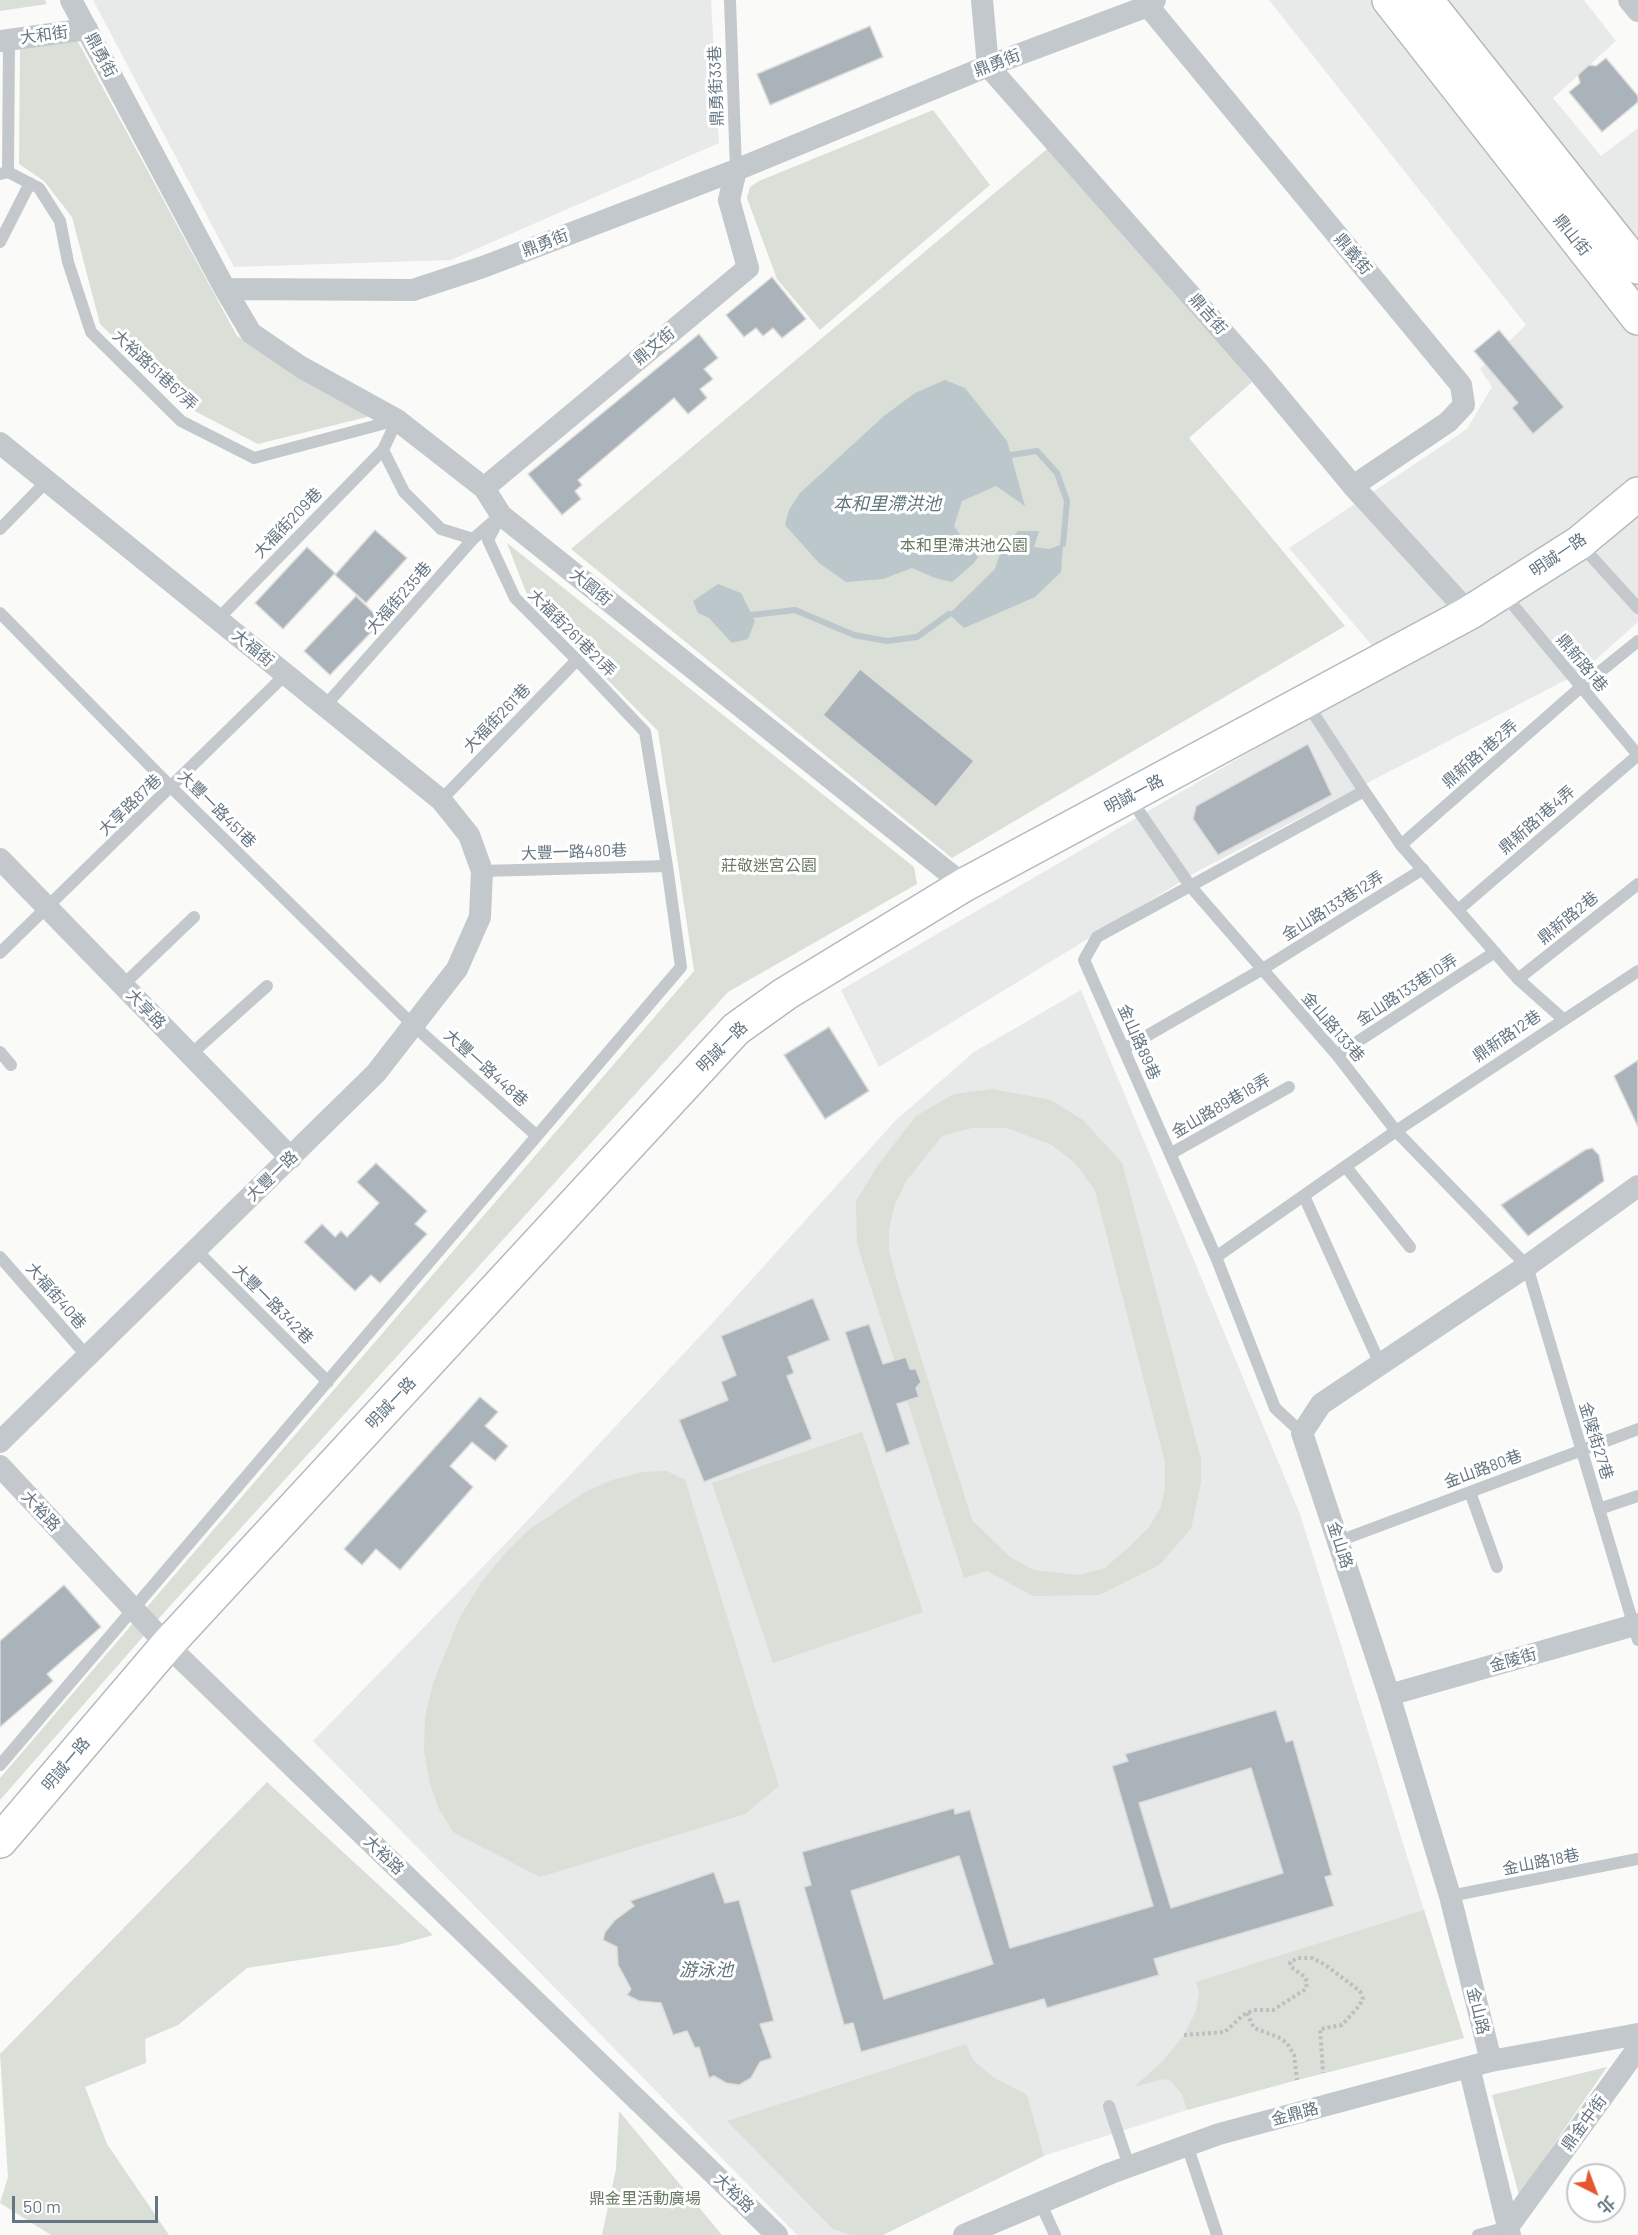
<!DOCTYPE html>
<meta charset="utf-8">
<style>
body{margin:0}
#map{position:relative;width:1638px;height:2235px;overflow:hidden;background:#fafaf8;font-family:Barlow,"Noto Sans TC",sans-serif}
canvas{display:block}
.north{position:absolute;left:1566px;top:2163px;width:60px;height:60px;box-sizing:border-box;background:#fff;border:2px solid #c1c8cd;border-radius:50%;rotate:138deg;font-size:16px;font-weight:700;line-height:24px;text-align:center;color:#657683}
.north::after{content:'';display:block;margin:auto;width:21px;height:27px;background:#e4572e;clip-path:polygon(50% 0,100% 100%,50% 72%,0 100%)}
.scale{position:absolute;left:12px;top:2196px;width:146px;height:27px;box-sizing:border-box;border:3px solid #657683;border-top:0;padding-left:8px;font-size:18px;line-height:21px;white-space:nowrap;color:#657683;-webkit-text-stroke:4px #fff;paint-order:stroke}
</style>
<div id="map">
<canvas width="1638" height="2235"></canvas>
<div class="north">北</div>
<div class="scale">50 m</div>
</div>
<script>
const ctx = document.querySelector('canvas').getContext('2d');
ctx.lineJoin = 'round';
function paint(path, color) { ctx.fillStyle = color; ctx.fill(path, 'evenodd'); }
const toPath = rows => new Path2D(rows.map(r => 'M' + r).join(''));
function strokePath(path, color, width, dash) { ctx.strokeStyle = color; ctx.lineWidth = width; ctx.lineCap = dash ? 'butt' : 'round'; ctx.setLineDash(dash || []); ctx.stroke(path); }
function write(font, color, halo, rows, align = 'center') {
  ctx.font = font + ' Barlow,"Noto Sans TC",sans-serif'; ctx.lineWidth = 6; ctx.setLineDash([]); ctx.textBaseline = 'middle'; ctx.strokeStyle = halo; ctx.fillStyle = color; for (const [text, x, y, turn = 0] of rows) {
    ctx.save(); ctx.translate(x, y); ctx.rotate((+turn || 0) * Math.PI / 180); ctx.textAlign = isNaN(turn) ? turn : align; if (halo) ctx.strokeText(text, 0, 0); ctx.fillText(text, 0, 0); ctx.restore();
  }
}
const built = toPath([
 [93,0,711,0,719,143,451,260,234,267],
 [1269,0,1584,0,1616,41,1553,98,1601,156,1638,128,1638,622,1583,671,1200,870,879,1067,841,990,1392,669,1289,548,1467,429,1492,387,1480,369,1526,325],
 [1081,990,1300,1514,1464,2038,1297,2080,1187,2110,1034,2159,882,2235,797,2235,313,1741,508,1541,717,1318,895,1121,974,1052]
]);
const green = toPath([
 [0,0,45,0,47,4,0,11],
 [77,40,237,336,375,415,258,444,187,407,100,324,72,217,44,181,19,164,20,45],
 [933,110,990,185,820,330,777,279,747,198,750,187,759,181],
 [1047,149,1252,382,1189,438,1345,626,952,858,571,549],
 [507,543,914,867,917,884,728,992,169,1607,0,1800,0,1778,694,971,658,731,529,600],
 [992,1089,1051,1100,1083,1120,1122,1163,1201,1459,1201,1483,1191,1529,1159,1565,1099,1595,1033,1596,987,1571,964,1578,857,1244,856,1201,878,1165,916,1116,954,1094],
 [972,1128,1007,1128,1052,1145,1075,1163,1095,1190,1165,1462,1165,1487,1161,1507,1149,1527,1129,1547,1105,1568,1079,1575,1034,1570,1010,1557,972,1520,897,1281,889,1250,889,1229,895,1204,907,1180,942,1136],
 [862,1432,923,1612,773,1663,712,1483],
 [667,1471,685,1480,779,1786,745,1814,540,1877,453,1832,439,1809,430,1784,424,1751,425,1717,433,1683,460,1617,481,1583,507,1551,530,1529,585,1492,612,1480,642,1472],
 [267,1782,433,1935,398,1945,247,1968,178,2025,145,2039,146,2063,85,2087,107,2144,169,2235,51,2235,0,2203,8,2177,0,2054],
 [1424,1910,1464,2038,1297,2080,1187,2110,1182,2094,1171,2081,1163,2079,1134,2087,1163,2061,1184,2035,1196,2011,1199,1993,1196,1982],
 [966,2044,973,2060,993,2077,1027,2095,1044,2156,883,2235,850,2235,833,2229,727,2121],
 [1607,2067,1519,2195,1492,2095],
 [619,2111,722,2235,602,2235,616,2169]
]);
const water = toPath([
 [945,380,965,388,1007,441,1025,506,996,486,962,501,954,526,964,541,977,535,985,546,974,563,952,582,935,578,912,568,883,579,846,582,819,563,785,525,789,510,800,493,884,416,915,393],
 [1018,531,1039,531,1034,547,1049,549,1063,544,1061,572,1035,597,964,628,949,614,995,569,1001,550],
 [718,584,741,593,755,621,748,639,732,643,709,618,698,613,693,601]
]);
const stream = toPath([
 [1011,455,1037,451,1057,473,1067,501,1063,544],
 [752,615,795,610,854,635,887,641,917,637,949,614]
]);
const building = toPath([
 [870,26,883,57,770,105,757,74,870,26],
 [1606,58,1638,96,1638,102,1602,132,1569,92,1580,83,1578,75,1589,65,1596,66,1606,58],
 [772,277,806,319,782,338,773,328,763,336,756,328,744,337,726,315,772,277],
 [1499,330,1564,407,1533,434,1512,408,1518,403,1474,351,1499,330],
 [699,334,718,358,704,369,713,379,700,389,707,398,688,414,674,398,578,480,582,485,575,491,581,499,562,515,528,474,699,334],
 [375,530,407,558,366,603,335,575,375,530],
 [307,547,335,573,283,629,255,603,307,547],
 [356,596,382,621,330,675,304,651,356,596],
 [860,669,974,761,936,807,823,715,860,669],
 [1308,744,1332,795,1218,855,1193,819,1196,806,1308,744],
 [829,1027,869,1091,825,1119,784,1055,829,1027],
 [1638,1060,1638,1127,1614,1076,1638,1060],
 [1592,1148,1599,1155,1604,1181,1528,1236,1501,1205,1585,1150,1592,1148],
 [376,1163,427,1211,415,1224,427,1234,380,1283,371,1275,355,1291,304,1242,322,1224,335,1237,341,1231,347,1237,368,1215,379,1203,357,1182,376,1163],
 [813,1298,830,1340,788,1357,794,1373,787,1376,812,1439,704,1482,679,1420,728,1400,721,1382,736,1375,721,1336,813,1298],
 [869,1324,883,1364,906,1357,910,1369,916,1369,921,1382,916,1388,919,1397,897,1404,910,1444,886,1453,845,1332,869,1324],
 [480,1397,498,1412,485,1426,508,1446,495,1461,472,1442,450,1466,473,1487,400,1570,376,1549,362,1565,344,1549,480,1397],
 [64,1585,101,1627,47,1674,53,1681,0,1727,0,1641,64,1585],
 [1276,1710,1286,1742,1293,1740,1332,1875,1325,1877,1334,1906,1154,1959,1159,1975,1047,2008,1044,1999,861,2052,853,2023,844,2025,804,1887,811,1885,802,1852,954,1808,955,1814,970,1810,1010,1948,1153,1906,1112,1766,1128,1761,1125,1754,1276,1710],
 [1251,1768,1283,1873,1171,1908,1139,1803,1251,1768],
 [959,1856,993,1964,884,1999,851,1891,959,1856],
 [714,1872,725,1903,739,1900,774,2021,760,2024,772,2058,760,2062,751,2078,739,2085,726,2083,714,2076,709,2078,699,2047,695,2048,687,2031,673,2035,661,2003,639,2001,627,1995,631,1989,618,1965,617,1947,603,1940,605,1932,615,1920,634,1906,630,1901,714,1872]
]);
const path = toPath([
 [1247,2013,1254,2028,1278,2037,1287,2043,1294,2055,1297,2080],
 [1184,2035,1225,2032,1243,2015,1254,2010,1273,2010,1306,1989,1307,1982,1305,1977,1291,1967,1290,1962,1298,1958,1312,1958,1324,1964,1360,1991,1363,1999,1359,2006,1342,2025,1320,2029,1323,2073]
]);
const lane = toPath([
 [730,0,736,170],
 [8,172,9,40],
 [0,174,8,172,39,188,60,221,68,262,91,332,181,421,254,458,397,420,383,450,404,492,441,529,473,539],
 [0,242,30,183],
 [0,529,47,481],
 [1580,544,1638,608],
 [1503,593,1638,755],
 [0,613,171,787,413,1025,537,1136],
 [218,619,383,450],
 [1306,702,1364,791,1401,845,1518,979,1563,1019],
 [325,706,473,539,496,519],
 [1129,797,1191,887,1337,1055,1396,1131,1527,1266,1638,1640],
 [441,800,577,660],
 [1401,845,1581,687,1638,641],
 [482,871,667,866],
 [1458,910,1638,755],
 [0,953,286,674],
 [1518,979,1638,884],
 [123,985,194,917],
 [1124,1049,1261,970,1423,869],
 [0,1052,11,1065],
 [190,1055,267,986],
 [1337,1055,1495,952],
 [1170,1154,1289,1087],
 [1346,1167,1410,1247],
 [1304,1196,1380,1364],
 [195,1249,328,1382],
 [0,1257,87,1356],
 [1216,1257,1396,1131,1638,971],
 [1302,1433,1275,1408,1216,1257,1084,960,1097,937,1364,791],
 [1470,1492,1497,1567],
 [1599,1509,1638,1496],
 [1339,1541,1638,1429],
 [0,1765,681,967,667,866,645,732,577,660,515,598,488,540,501,515],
 [1450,1896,1638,1859],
 [1109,2106,1129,2166],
 [1187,2145,1217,2235],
 [1040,2202,1055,2235],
 [1478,2235,1508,2227,1511,2229]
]);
const street = toPath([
 [71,0,225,289,413,290,483,267,736,170,988,66,1148,6,1155,0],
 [982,0,988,66,1259,373,1353,486,1469,613],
 [1147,0,1148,6,1461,385,1464,405,1448,422,1353,486],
 [1629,0,1638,11],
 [0,41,87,29],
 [225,289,251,333,301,367,397,420,484,488,501,515,964,885],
 [0,443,441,800,469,835,482,871,480,917,457,969,376,1073,0,1442],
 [484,488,748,268,729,200,736,170],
 [0,859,291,1158],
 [0,1466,167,1645,777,2235],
 [1389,1695,1638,1624],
 [1491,2061,1450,1896,1389,1695,1302,1433,1321,1404,1527,1266,1638,1186],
 [1469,2067,1510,2235],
 [1508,2227,1638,2048],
 [964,2235,1111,2173,1219,2134,1491,2061,1638,2034]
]);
const secondary = toPath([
 [1389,0,1638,318],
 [1426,0,1638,267],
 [0,1841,167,1645,736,1029,785,994,964,885,1469,613,1579,543,1638,494]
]);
const streetNames = [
 ["大和街",44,35,-8],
 ["鼎勇街",101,55,62],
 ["鼎勇街",997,63,-21],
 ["鼎勇街33巷",716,86,-92],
 ["鼎山街",1572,235,51],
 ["鼎勇街",545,243,-21],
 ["鼎義街",1353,254,50],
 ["鼎吉街",1208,314,49],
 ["鼎文街",654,346,-40],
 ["大裕路51巷67弄",155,370,43],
 ["大福街209巷",288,523,-46],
 ["明誠一路",1558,555,-34],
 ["大園街",591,587,39],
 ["大福街235巷",399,598,-49],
 ["大福街261巷21弄",572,633,45],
 ["大福街",253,648,39],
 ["鼎新路1巷",1582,663,50],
 ["大福街261'巷",497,718,-46],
 ["鼎新路1巷2弄",1480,754,-41],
 ["明誠一路",1134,794,-28],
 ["大享路87巷",130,805,-44],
 ["大豐一路451巷",217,809,45],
 ["鼎新路1巷4弄",1537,820,-41],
 ["大豐一路480巷",574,852,-2],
 ["金山路133巷12弄",1333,906,-32],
 ["鼎新路2巷",1568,918,-39],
 ["金山路133巷10弄",1407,990,-33],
 ["大享路",146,1009,46],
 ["金山路133巷",1333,1027,49],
 ["鼎新路12巷",1507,1036,-34],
 ["金山路89巷",1139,1042,66],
 ["明誠一路",722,1047,-45],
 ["大豐一路448巷",486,1068,42],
 ["金山路89巷18弄",1221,1106,-30],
 ["大豐一路",272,1176,-44],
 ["大福街40巷",56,1296,49],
 ["大豐一路342巷",273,1304,45],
 ["明誠一路",391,1403,-47],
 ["金陵街27巷",1596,1441,73],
 ["金山路80巷",1483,1469,-20],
 ["大裕路",41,1511,47],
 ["金山路",1340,1545,72],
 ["金陵街",1513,1660,-16],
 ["明誠一路",66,1764,-50],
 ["大裕路",384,1855,44],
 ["金山路18巷",1541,1862,-11],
 ["金山路",1478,2011,76],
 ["金鼎路",1295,2114,-15],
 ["鼎金中街",1584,2123,-54],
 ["大裕路",734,2193,44]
];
const parkNames = [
 ["本和里滯洪池公園",964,546],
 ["莊敬迷宮公園",769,866],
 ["鼎金里活動廣場",645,2199]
];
const waterNames = [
 ["本和里滯洪池",887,504],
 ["游泳池",706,1970]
];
paint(built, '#e8e9e9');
paint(green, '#dadfd7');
paint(water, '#bbc7cb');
strokePath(stream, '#bbc7cb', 6);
paint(building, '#aab3b9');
strokePath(building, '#dcdcda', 1.5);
strokePath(secondary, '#b3babf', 36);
strokePath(path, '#bbbfc2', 4, [3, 3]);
strokePath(lane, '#c3c8cc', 12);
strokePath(street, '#c3c8cc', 22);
strokePath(secondary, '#fff', 33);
write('16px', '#657683', '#fff', streetNames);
write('16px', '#687a64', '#fff', parkNames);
write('italic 18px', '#60757c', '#fff', waterNames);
</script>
